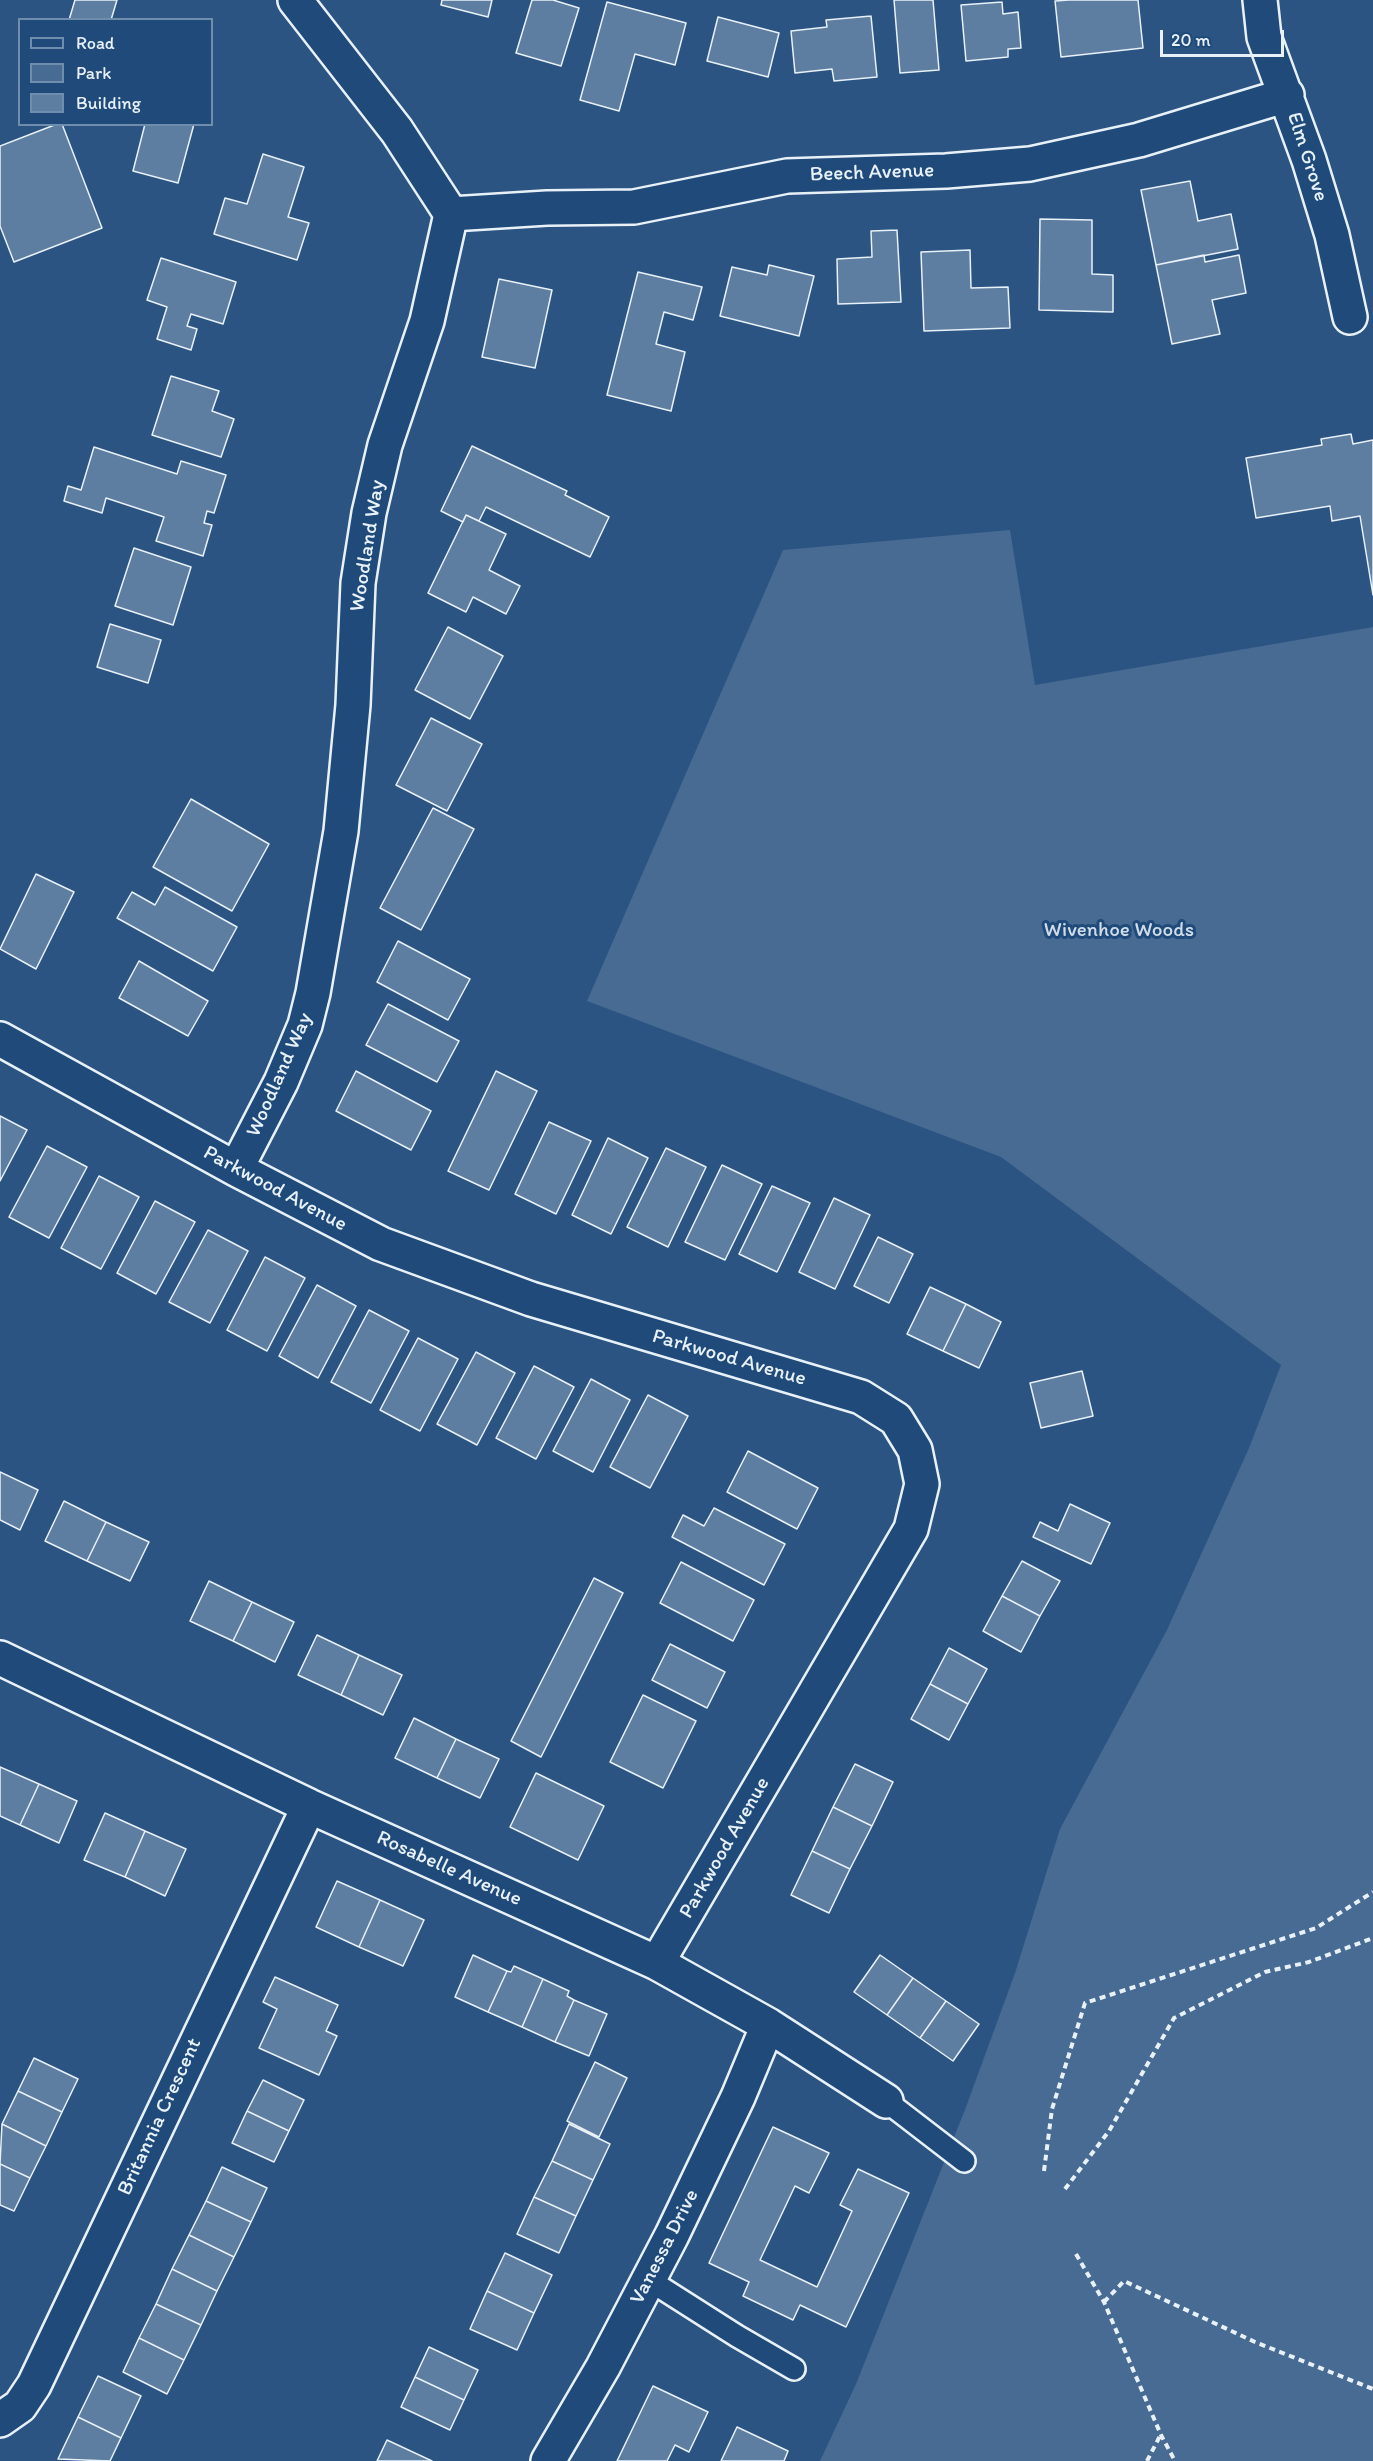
<!DOCTYPE html>
<style>
body{margin:0}
#map{position:relative;width:1373px;height:2461px;overflow:hidden;background:#2b5482;font-family:Itim,sans-serif}
canvas{display:block}
.legend{position:absolute;left:18px;top:18px;width:195px;height:108px;box-sizing:border-box;background:#1f4a7a;border:2px solid #6f8dac;margin:0;padding:8px 10px;list-style:none;font-size:18px;color:#e8f1f8}
.legend li{display:flex;align-items:center;gap:12px;height:30px}
.legend b{width:30px;border:2px solid #6f8dac}
.scale{position:absolute;left:1160px;top:30px;width:124px;height:27px;box-sizing:border-box;border:3px solid #e8f1f8;border-top:0;padding-left:8px;font-size:18px;line-height:21px;white-space:nowrap;color:#e8f1f8;-webkit-text-stroke:4px #1f4a7a;paint-order:stroke}
</style>
<div id="map">
<canvas width="1373" height="2461"></canvas>
<ul class="legend">
<li><b style="height:8px;background:#1f4a7a"></b>Road</li>
<li><b style="height:16px;background:#476b93"></b>Park</li>
<li><b style="height:16px;background:#5d7da1"></b>Building</li>
</ul>
<div class="scale">20 m</div>
</div>
<script>
const ctx = document.querySelector('canvas').getContext('2d');
ctx.lineJoin = 'round';
function paint(path, color) { ctx.fillStyle = color; ctx.fill(path, 'evenodd'); }
const toPath = rows => new Path2D(rows.map(r => 'M' + r).join(''));
function strokePath(path, color, width, dash) { ctx.strokeStyle = color; ctx.lineWidth = width; ctx.lineCap = dash ? 'butt' : 'round'; ctx.setLineDash(dash || []); ctx.stroke(path); }
function write(font, color, halo, rows, align = 'center') {
  ctx.font = font + ' Itim,sans-serif'; ctx.lineWidth = 6; ctx.setLineDash([]); ctx.textBaseline = 'middle'; ctx.strokeStyle = halo; ctx.fillStyle = color; for (const [text, x, y, turn = 0] of rows) {
    ctx.save(); ctx.translate(x, y); ctx.rotate((+turn || 0) * Math.PI / 180); ctx.textAlign = isNaN(turn) ? turn : align; if (halo) ctx.strokeText(text, 0, 0); ctx.fillText(text, 0, 0); ctx.restore();
  }
}
const green = toPath([
 [1010,530,1035,685,1373,627,1373,2461,820,2461,856,2384,966,2107,1015,1973,1060,1829,1167,1630,1249,1448,1281,1365,1001,1157,587,1001,783,550]
]);
const building = toPath([
 [75,0,117,0,111,20,69,20,75,0],
 [442,0,492,0,488,17,441,5,442,0],
 [532,0,553,0,579,8,561,66,516,53,532,0],
 [894,0,933,0,939,70,900,73,894,0],
 [1069,0,1138,0,1143,48,1061,57,1055,1,1069,0],
 [607,2,686,23,675,65,635,54,619,111,580,100,607,2],
 [1002,2,1003,14,1018,12,1021,48,1008,49,1008,57,966,61,961,5,1002,2],
 [871,16,877,77,834,81,832,69,795,73,791,31,827,27,826,20,871,16],
 [718,17,779,33,768,77,707,61,718,17],
 [57,124,62,124,102,228,14,262,0,226,0,146,57,124],
 [145,124,194,124,178,183,133,171,145,124],
 [263,154,304,167,288,217,309,223,297,260,214,234,225,198,247,204,263,154],
 [1190,181,1198,221,1231,214,1238,249,1156,265,1141,190,1190,181],
 [1040,219,1092,220,1092,274,1113,275,1113,312,1039,310,1040,219],
 [897,230,901,302,838,304,837,259,872,257,871,231,897,230],
 [970,250,971,288,1008,287,1010,328,924,331,921,252,970,250],
 [1204,255,1205,262,1239,255,1246,293,1212,300,1220,334,1172,344,1156,265,1204,255],
 [161,258,236,282,223,324,191,314,187,326,197,329,191,350,157,339,167,307,147,300,161,258],
 [769,265,814,276,799,336,720,316,732,267,767,275,769,265],
 [638,272,702,287,693,320,664,312,656,344,685,352,671,411,607,395,638,272],
 [499,279,552,290,535,368,482,357,499,279],
 [171,376,219,391,212,411,234,419,221,457,152,435,171,376],
 [1351,434,1353,444,1373,440,1373,595,1360,516,1332,521,1330,506,1256,518,1246,458,1322,445,1321,439,1351,434],
 [472,446,567,491,565,495,609,517,590,557,486,507,479,521,466,515,463,522,441,511,472,446],
 [94,447,177,474,181,461,226,475,214,513,207,511,204,523,212,525,203,556,156,541,164,517,106,498,102,513,64,501,68,486,81,490,94,447],
 [466,515,506,534,489,570,520,586,506,614,473,597,466,612,428,593,466,515],
 [134,548,191,567,173,625,115,606,134,548],
 [110,624,161,640,148,683,97,667,110,624],
 [448,627,503,656,470,719,415,690,448,627],
 [431,718,482,744,447,811,396,785,431,718],
 [191,799,269,844,232,911,153,867,191,799],
 [433,808,474,829,421,930,380,908,433,808],
 [36,874,74,892,36,969,0,949,36,874],
 [165,887,237,927,213,971,117,918,132,892,155,905,165,887],
 [398,941,470,979,448,1020,377,982,398,941],
 [139,961,208,1001,188,1036,119,998,139,961],
 [388,1004,459,1041,437,1082,366,1045,388,1004],
 [356,1071,431,1111,411,1150,336,1111,356,1071],
 [496,1071,537,1091,489,1190,448,1171,496,1071],
 [0,1116,27,1130,0,1181,0,1116],
 [549,1122,591,1141,556,1214,515,1194,549,1122],
 [608,1138,648,1158,611,1234,572,1215,608,1138],
 [47,1146,87,1167,49,1238,9,1217,47,1146],
 [666,1148,706,1167,668,1247,627,1227,666,1148],
 [722,1165,762,1184,725,1260,685,1242,722,1165],
 [99,1176,139,1197,101,1269,61,1248,99,1176],
 [772,1186,810,1203,777,1272,739,1254,772,1186],
 [834,1198,870,1215,835,1289,799,1272,834,1198],
 [155,1201,195,1222,156,1294,117,1273,155,1201],
 [208,1230,248,1251,210,1323,169,1302,208,1230],
 [878,1237,913,1254,889,1303,854,1286,878,1237],
 [265,1257,305,1278,267,1351,227,1330,265,1257],
 [317,1285,356,1306,318,1378,279,1356,317,1285],
 [930,1287,966,1304,943,1351,907,1334,930,1287],
 [966,1304,1001,1322,979,1368,943,1351,966,1304],
 [369,1310,409,1331,371,1403,331,1382,369,1310],
 [418,1338,458,1359,420,1431,380,1410,418,1338],
 [476,1352,515,1373,477,1445,437,1424,476,1352],
 [534,1366,574,1387,536,1459,496,1438,534,1366],
 [1082,1371,1093,1416,1041,1428,1030,1383,1082,1371],
 [591,1379,630,1400,593,1472,553,1451,591,1379],
 [648,1395,688,1416,650,1488,610,1467,648,1395],
 [748,1451,818,1488,797,1529,727,1492,748,1451],
 [0,1472,38,1490,20,1530,0,1520,0,1472],
 [64,1501,106,1522,87,1561,45,1541,64,1501],
 [1070,1504,1110,1523,1091,1564,1033,1537,1040,1522,1058,1531,1070,1504],
 [714,1508,785,1544,764,1585,672,1537,683,1515,704,1526,714,1508],
 [106,1522,149,1542,130,1581,87,1561,106,1522],
 [1022,1561,1060,1581,1040,1616,1002,1596,1022,1561],
 [681,1562,754,1600,733,1641,660,1603,681,1562],
 [594,1578,623,1593,541,1757,511,1741,594,1578],
 [209,1581,252,1602,233,1641,190,1621,209,1581],
 [1002,1596,1040,1616,1021,1652,983,1631,1002,1596],
 [252,1602,294,1622,275,1662,233,1641,252,1602],
 [317,1635,359,1655,341,1695,298,1675,317,1635],
 [670,1644,725,1672,707,1708,652,1680,670,1644],
 [949,1648,987,1669,968,1704,930,1684,949,1648],
 [359,1655,402,1675,383,1715,341,1695,359,1655],
 [930,1684,968,1704,949,1740,911,1719,930,1684],
 [643,1695,696,1721,663,1788,610,1762,643,1695],
 [414,1718,456,1739,437,1778,395,1758,414,1718],
 [456,1739,499,1759,480,1798,437,1778,456,1739],
 [855,1764,893,1782,872,1826,833,1807,855,1764],
 [0,1767,39,1784,20,1825,0,1816,0,1767],
 [536,1773,604,1806,578,1860,510,1827,536,1773],
 [39,1784,77,1801,59,1843,20,1825,39,1784],
 [833,1807,872,1826,850,1869,812,1851,833,1807],
 [105,1813,145,1831,125,1877,84,1860,105,1813],
 [145,1831,186,1849,165,1896,125,1877,145,1831],
 [812,1851,850,1869,829,1913,791,1895,812,1851],
 [337,1881,380,1900,359,1947,316,1927,337,1881],
 [380,1900,424,1920,403,1966,359,1947,380,1900],
 [473,1955,507,1971,488,2012,455,1997,473,1955],
 [880,1955,913,1978,887,2015,854,1992,880,1955],
 [514,1966,543,1979,522,2027,488,2012,507,1971,511,1972,514,1966],
 [275,1977,338,2005,326,2031,337,2036,319,2075,259,2048,277,2009,263,2002,275,1977],
 [913,1978,946,2001,920,2038,887,2015,913,1978],
 [543,1979,569,1991,567,1996,574,2000,555,2042,522,2027,543,1979],
 [574,2000,607,2014,589,2056,555,2042,574,2000],
 [946,2001,979,2024,953,2061,920,2038,946,2001],
 [34,2058,78,2079,62,2112,18,2091,34,2058],
 [595,2062,627,2078,599,2137,567,2121,595,2062],
 [263,2080,304,2100,289,2131,247,2111,263,2080],
 [18,2091,62,2112,46,2146,2,2124,18,2091],
 [247,2111,289,2131,274,2162,232,2143,247,2111],
 [2,2124,46,2146,30,2178,0,2164,2,2124],
 [569,2124,610,2144,593,2180,552,2161,569,2124],
 [773,2127,829,2153,809,2193,795,2186,760,2260,817,2287,852,2211,840,2205,858,2169,909,2193,846,2327,800,2305,793,2320,743,2296,749,2282,709,2263,773,2127],
 [552,2161,593,2180,576,2216,534,2197,552,2161],
 [0,2164,30,2178,14,2211,0,2205,0,2164],
 [222,2167,267,2188,251,2222,206,2201,222,2167],
 [534,2197,576,2216,559,2253,517,2234,534,2197],
 [206,2201,251,2222,234,2257,189,2235,206,2201],
 [189,2235,234,2257,217,2291,172,2269,189,2235],
 [505,2253,552,2275,534,2313,487,2291,505,2253],
 [172,2269,217,2291,201,2325,156,2304,172,2269],
 [487,2291,534,2313,517,2350,470,2329,487,2291],
 [156,2304,201,2325,184,2360,139,2338,156,2304],
 [139,2338,184,2360,167,2394,123,2372,139,2338],
 [429,2347,478,2370,464,2400,415,2377,429,2347],
 [98,2376,141,2396,121,2438,78,2417,98,2376],
 [415,2377,464,2400,450,2430,401,2407,415,2377],
 [653,2386,708,2412,689,2452,675,2445,667,2461,617,2461,653,2386],
 [78,2417,121,2438,110,2461,58,2459,78,2417],
 [737,2427,788,2451,784,2461,721,2461,737,2427],
 [387,2440,432,2461,377,2461,387,2440]
]);
const path = toPath([
 [1044,2171,1052,2109,1085,2003,1316,1928,1373,1892],
 [1065,2189,1109,2131,1174,2018,1265,1972,1309,1962,1373,1938],
 [1076,2254,1104,2302,1161,2435,1175,2461],
 [1104,2302,1124,2281,1255,2342,1373,2389],
 [1147,2461,1160,2436]
]);
const service = toPath([
 [886,2101,964,2161],
 [649,2280,737,2336,794,2369]
]);
const minor = toPath([
 [1260,0,1264,37,1309,160,1332,235,1350,317],
 [451,214,547,208,634,207,787,176,946,171,1030,164,1139,140,1287,95],
 [0,1039,236,1169,381,1244,531,1299,861,1397,896,1419,915,1450,922,1484,911,1529,657,1963],
 [236,1169,281,1082,305,1025,313,993,341,831,353,705,358,583,369,513,385,445,427,321,451,214,397,131,295,0],
 [0,1658,309,1806,657,1963,768,2025,886,2101],
 [0,2420,20,2406,34,2385,309,1806],
 [548,2461,603,2367,672,2235,738,2097,768,2025]
]);
const streetNames = [
 ["Elm Grove",1307,157,72],
 ["Beech Avenue",872,173,-2],
 ["Woodland Way",368,546,-81],
 ["Woodland Way",280,1075,-66],
 ["Parkwood Avenue",275,1189,28],
 ["Parkwood Avenue",729,1358,16],
 ["Parkwood Avenue",725,1848,-60],
 ["Rosabelle Avenue",449,1869,24],
 ["Britannia Crescent",160,2117,-65],
 ["Vanessa Drive",665,2247,-63]
];
const parkNames = [
 ["Wivenhoe Woods",1119,931]
];
paint(green, '#476b93');
paint(building, '#5d7da1');
strokePath(building, '#e8f1f8', 1.5);
strokePath(service, '#e8f1f8', 26);
strokePath(minor, '#e8f1f8', 38);
strokePath(path, '#e8f1f8', 4, [6, 4.5]);
strokePath(service, '#1f4a7a', 21);
strokePath(minor, '#1f4a7a', 33);
write('21px', '#e8f1f8', '#1f4a7a', streetNames);
write('21px', '#d0dde9', '#1f4a7a', parkNames);
</script>
